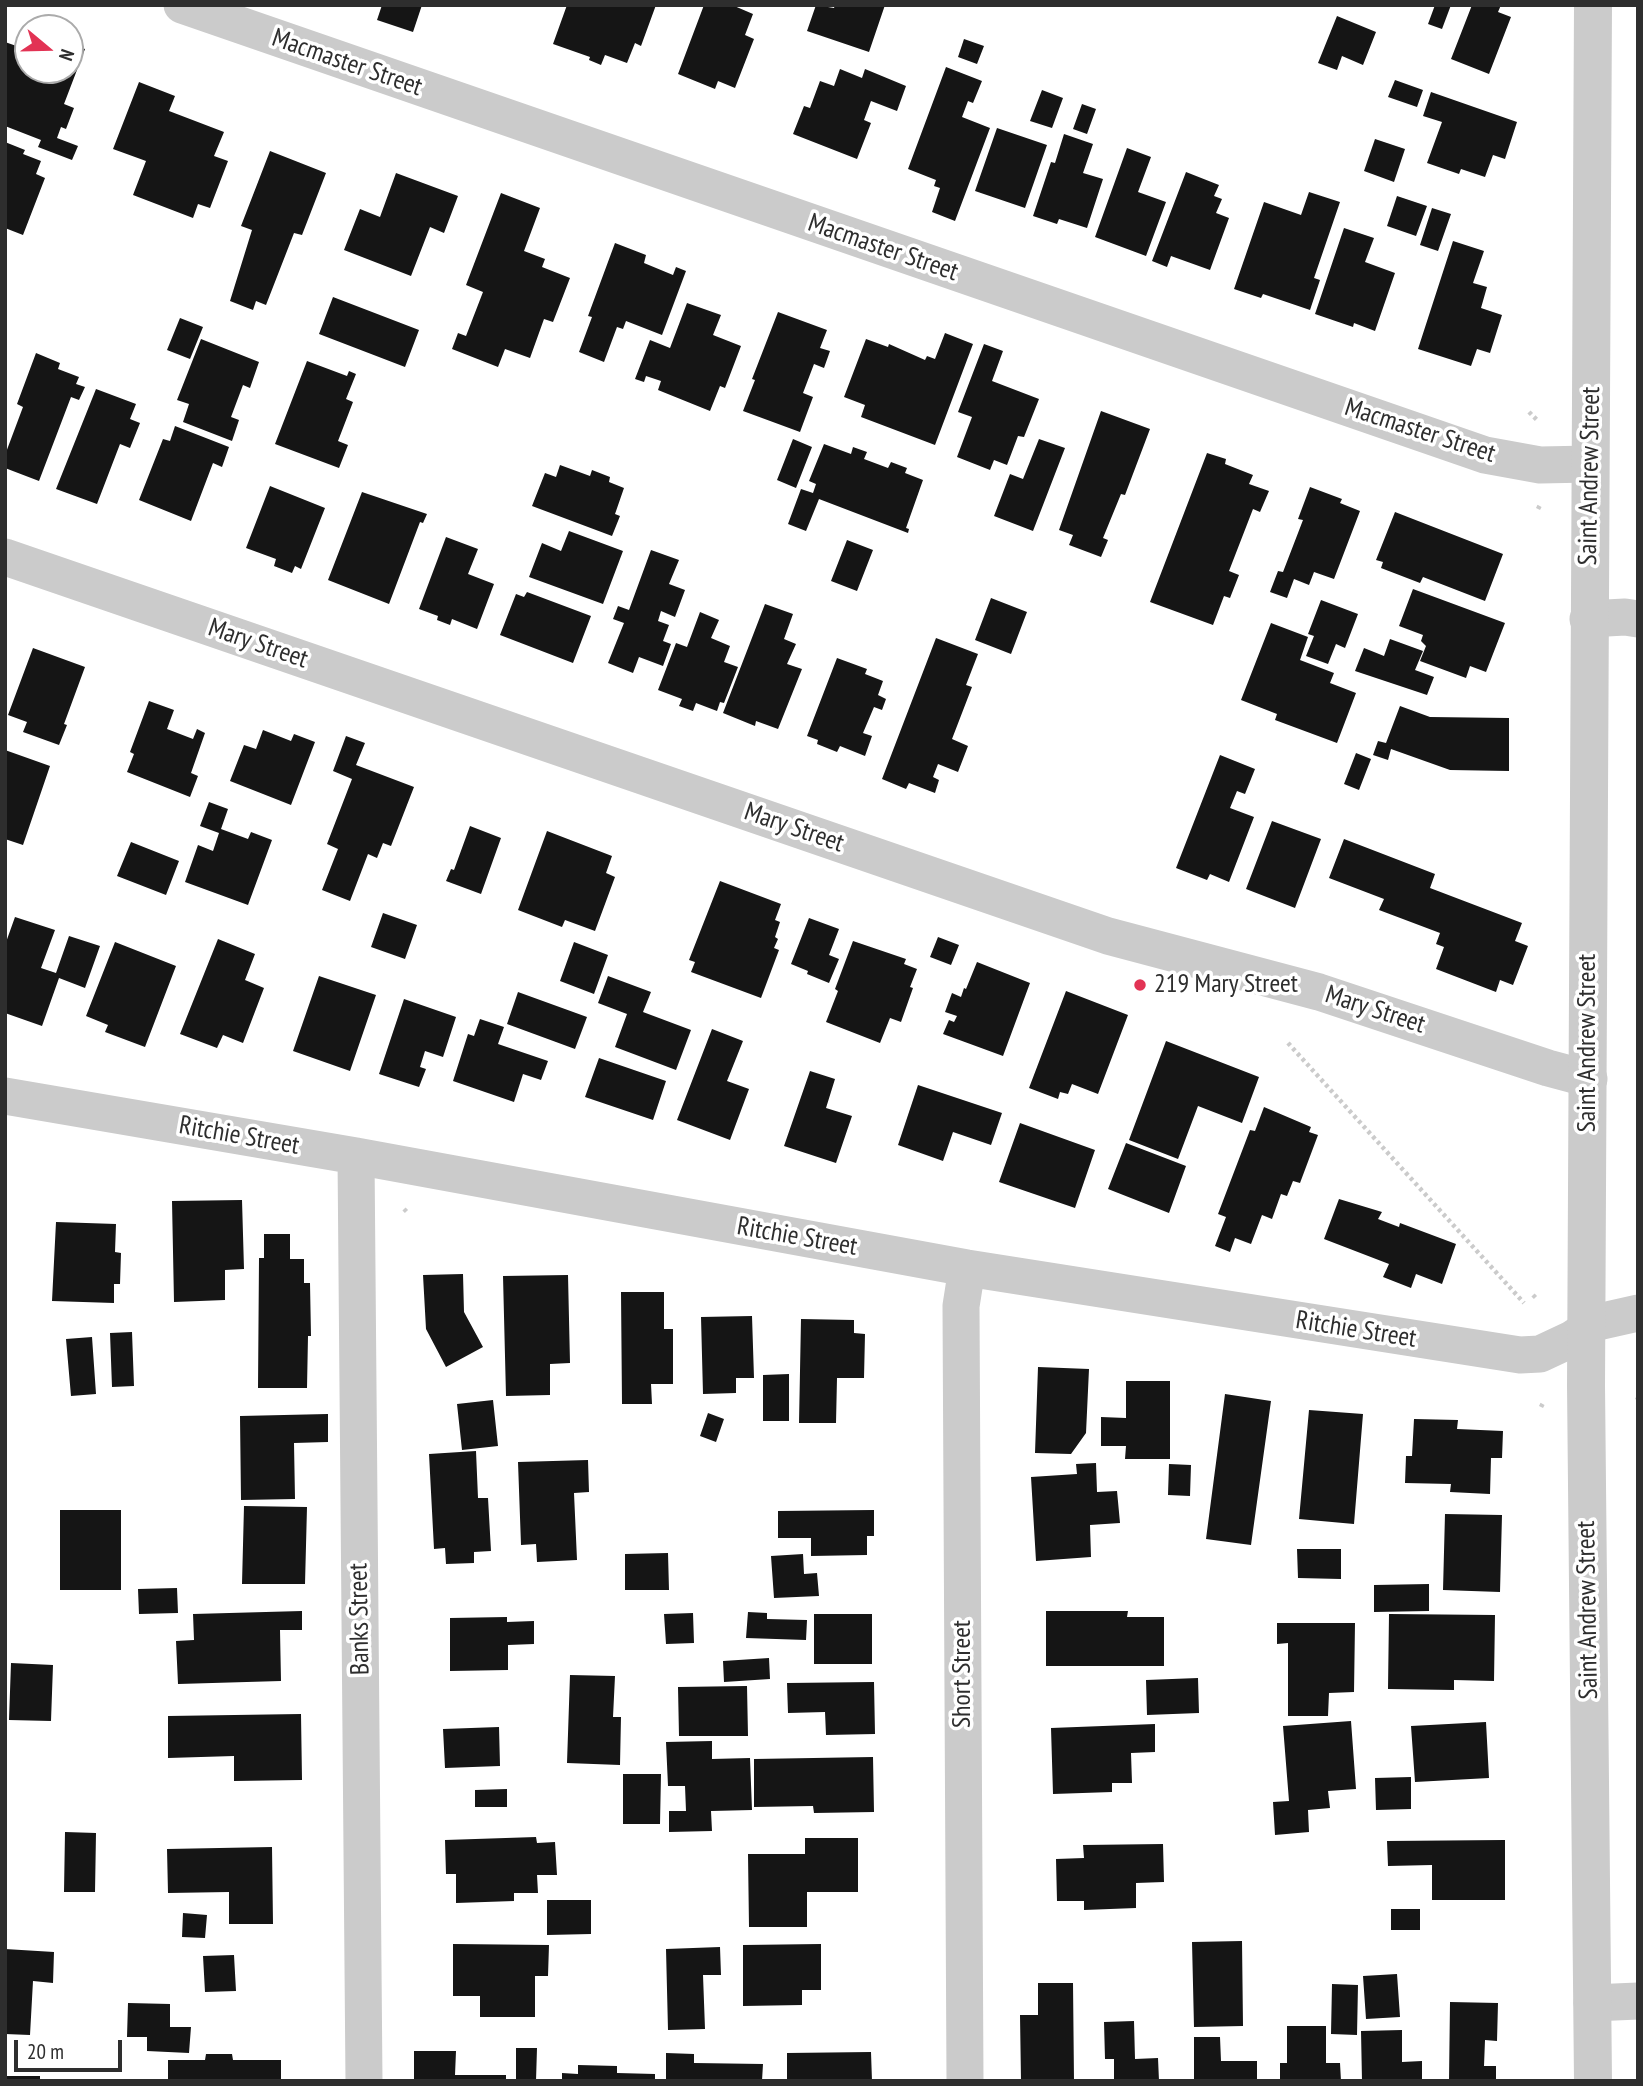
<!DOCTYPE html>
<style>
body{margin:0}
#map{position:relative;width:1643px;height:2086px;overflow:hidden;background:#fff;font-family:"PT Sans Narrow",sans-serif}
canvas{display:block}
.frame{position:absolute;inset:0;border:7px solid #2e2e2e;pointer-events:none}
.north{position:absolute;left:14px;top:14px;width:70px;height:70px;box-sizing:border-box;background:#fff;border:2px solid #ababab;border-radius:50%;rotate:109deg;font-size:19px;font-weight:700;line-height:28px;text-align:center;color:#2e2e2e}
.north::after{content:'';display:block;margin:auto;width:24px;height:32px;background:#e23354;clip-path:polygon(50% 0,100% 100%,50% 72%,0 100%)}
.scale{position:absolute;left:14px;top:2040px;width:108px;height:32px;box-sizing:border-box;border:4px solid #2e2e2e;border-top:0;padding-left:9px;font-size:21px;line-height:24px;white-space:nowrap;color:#2e2e2e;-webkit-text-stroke:5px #fff;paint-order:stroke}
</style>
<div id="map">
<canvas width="1643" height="2086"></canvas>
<div class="frame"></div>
<div class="north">N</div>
<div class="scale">20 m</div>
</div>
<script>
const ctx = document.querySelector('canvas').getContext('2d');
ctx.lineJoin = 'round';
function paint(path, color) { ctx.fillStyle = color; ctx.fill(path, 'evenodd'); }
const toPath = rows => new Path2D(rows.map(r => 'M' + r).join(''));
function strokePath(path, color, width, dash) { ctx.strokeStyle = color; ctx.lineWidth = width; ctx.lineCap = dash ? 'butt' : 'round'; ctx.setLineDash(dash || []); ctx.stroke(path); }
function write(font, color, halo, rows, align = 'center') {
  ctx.font = font + ' "PT Sans Narrow",sans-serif'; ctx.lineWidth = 7; ctx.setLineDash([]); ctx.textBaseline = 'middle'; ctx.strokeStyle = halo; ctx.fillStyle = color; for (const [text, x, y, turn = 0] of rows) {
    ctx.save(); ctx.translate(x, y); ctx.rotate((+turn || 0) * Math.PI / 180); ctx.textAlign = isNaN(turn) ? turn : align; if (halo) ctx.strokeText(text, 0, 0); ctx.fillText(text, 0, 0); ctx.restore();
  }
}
const building = toPath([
 [382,5,422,5,413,32,377,20],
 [567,5,656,5,641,46,635,43,627,63,605,55,601,65,589,60,590,57,553,44],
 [704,5,732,5,753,14,745,35,754,39,735,88,718,81,715,89,678,74],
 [816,5,834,8,835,5,885,5,869,52,807,31],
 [1435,5,1451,5,1442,29,1428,24],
 [1472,5,1501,5,1498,12,1511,17,1489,74,1451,59],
 [1337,16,1376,32,1363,65,1342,56,1337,70,1318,63],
 [964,39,984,46,977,64,958,57],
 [5,42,28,50,28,70,70,70,70,43,85,49,64,104,74,108,66,129,61,127,57,138,78,146,72,160,38,147,41,140,5,126],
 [946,67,982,81,973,103,968,101,962,117,990,128,955,221,932,212,940,188,934,186,936,180,908,169],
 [840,69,862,78,865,69,906,86,897,111,871,101,864,120,871,123,857,159,793,134,804,106,810,108,820,81,834,86],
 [1395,80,1423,90,1417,107,1388,97],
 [139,82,175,96,169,111,224,132,214,156,228,161,210,208,198,204,193,218,133,195,146,161,113,149],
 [1042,90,1063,98,1052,128,1030,121],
 [1431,92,1517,122,1505,159,1493,155,1485,177,1461,169,1459,174,1427,163,1442,122,1423,116],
 [1082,104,1096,109,1087,134,1073,129],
 [997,128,1047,145,1025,208,975,191],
 [1064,134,1093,144,1083,173,1103,179,1087,228,1059,219,1057,224,1033,216,1051,162,1055,163],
 [1375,139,1405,149,1394,182,1364,171],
 [5,142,25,150,23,154,41,161,36,174,45,178,23,235,5,228],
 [1127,148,1151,157,1138,192,1166,202,1146,256,1095,237],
 [270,151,326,173,302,235,294,233,266,305,256,301,253,310,230,301,252,230,241,226],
 [1186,172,1219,185,1214,196,1222,199,1216,213,1229,218,1210,270,1171,256,1167,267,1152,261],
 [396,173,458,196,444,233,430,227,411,276,344,250,360,209,380,217],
 [1309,192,1340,202,1314,278,1320,280,1310,310,1263,294,1261,298,1234,289,1264,202,1301,215],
 [501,193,540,208,524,251,545,259,542,267,570,278,553,322,544,319,530,358,505,349,498,367,452,349,458,333,466,336,483,292,466,285],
 [1397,196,1427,206,1416,236,1387,226],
 [1432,208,1451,214,1438,251,1420,245],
 [1344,228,1374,238,1365,262,1395,273,1375,331,1354,323,1353,327,1315,314],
 [1453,241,1484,251,1473,283,1487,287,1481,308,1502,315,1490,353,1477,349,1471,366,1418,349],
 [615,243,646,255,644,263,673,275,676,267,686,271,662,335,626,321,623,329,617,327,604,362,579,352,592,317,588,316],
 [333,297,419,330,405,367,319,334],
 [687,303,721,315,713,335,741,346,725,388,720,386,710,411,658,390,661,381,646,376,644,382,635,379,650,340,670,348],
 [778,312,827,330,820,348,830,351,824,368,814,364,803,393,813,397,800,432,743,411,755,380,752,379],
 [180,318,203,327,190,359,167,350],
 [945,333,973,344,935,445,861,417,865,405,844,397,866,339,888,347,889,344,925,360,927,356,935,359],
 [201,339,259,362,250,388,243,385,231,417,239,420,232,441,183,422,189,404,177,400],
 [984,344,1003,351,992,381,1039,399,1024,437,1018,436,1007,465,994,460,990,470,957,457,972,417,958,412],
 [36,353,60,363,58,369,79,377,76,384,85,387,79,400,71,397,39,481,5,468,5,455,23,407,17,404],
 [307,361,347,376,349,371,356,374,346,399,353,402,338,441,348,445,339,468,275,444],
 [96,389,136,404,130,419,140,423,130,448,120,444,97,504,56,489],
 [1101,411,1150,429,1125,495,1121,494,1103,538,1108,540,1101,557,1069,545,1073,535,1059,530],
 [175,426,229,447,222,467,213,463,191,521,139,500,163,439,170,441],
 [793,439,812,447,796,488,777,480],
 [1039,439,1065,448,1033,531,994,516,1010,474,1023,479],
 [824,444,851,454,853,447,867,452,864,459,888,468,891,462,907,468,905,473,923,480,906,528,909,529,908,533,819,499,806,531,788,524,801,489,813,493,816,484,809,481],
 [1207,453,1226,459,1225,464,1253,475,1249,484,1269,491,1260,512,1253,509,1229,571,1239,575,1230,598,1224,596,1213,625,1150,602],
 [560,465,590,476,592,470,610,477,609,482,624,488,615,514,620,516,612,536,532,506,545,473,556,477],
 [270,486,325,508,301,569,295,566,292,573,274,566,276,559,246,548],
 [1310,487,1342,499,1340,503,1360,511,1334,579,1314,572,1309,585,1294,579,1287,598,1270,592,1278,571,1283,572,1303,520,1298,519],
 [362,492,427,514,423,523,420,522,389,604,328,580],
 [1395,512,1503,554,1485,601,1423,577,1420,583,1381,568,1383,562,1376,560],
 [569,531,623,551,603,604,529,577,542,543,561,551],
 [446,537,478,549,468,574,494,584,477,629,452,619,450,625,437,620,438,616,419,609],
 [847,540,873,550,857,591,831,581],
 [651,550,679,560,669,584,685,590,675,617,661,611,658,621,669,625,663,641,671,644,663,666,639,657,633,673,608,663,624,623,613,619,618,606,629,610],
 [1413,589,1505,623,1486,672,1470,666,1466,678,1420,661,1426,646,1421,641,1423,635,1399,626],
 [527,592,591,616,573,663,500,635,516,594,524,597],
 [991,598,1027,612,1011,654,975,640],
 [1321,600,1358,614,1345,648,1336,644,1328,664,1306,656,1314,636,1308,634],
 [765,604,793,614,784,639,796,644,787,664,802,669,778,729,756,721,755,726,723,713],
 [700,612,719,620,711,638,730,646,724,662,738,667,724,703,720,702,717,711,696,703,693,711,679,706,682,699,658,690,676,643,687,647],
 [1271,623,1308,637,1300,660,1334,673,1330,683,1356,693,1337,743,1275,720,1277,714,1241,700],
 [936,638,978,654,966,685,972,687,952,739,968,746,958,772,938,764,933,777,939,780,935,793,909,783,906,789,882,779],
 [1390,639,1423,651,1415,670,1434,677,1427,695,1355,671,1364,648,1384,656],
 [33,648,85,667,64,724,67,725,59,745,23,732,27,722,8,715],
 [837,658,867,669,865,674,883,681,878,695,886,699,882,710,874,707,863,733,872,736,865,756,840,746,837,752,817,744,818,740,807,736],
 [149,701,174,710,167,729,193,739,197,729,205,733,191,773,198,776,190,797,127,772,134,754,130,752],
 [1400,706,1430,717,1509,718,1509,771,1450,770,1391,749,1388,760,1373,755,1378,741,1386,743],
 [263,730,291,741,294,734,315,742,291,805,230,781,244,745,256,749],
 [346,736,365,743,356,765,414,787,391,846,383,843,377,858,368,854,350,901,322,890,338,849,327,844,352,779,333,771],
 [5,750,50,766,23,845,5,839],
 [1356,753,1371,759,1359,790,1344,784],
 [1220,755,1255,769,1245,794,1237,791,1230,808,1254,817,1229,882,1210,874,1207,880,1176,868],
 [209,802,228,809,221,829,248,839,251,832,272,840,248,905,185,882,198,845,213,851,219,833,200,826],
 [1272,821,1321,839,1295,908,1246,889],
 [470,826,501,838,481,894,446,881,451,869,454,870],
 [547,831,612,856,606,873,615,877,595,931,565,920,562,927,518,910],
 [1344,839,1435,874,1430,888,1522,923,1515,941,1528,946,1513,985,1500,980,1496,992,1436,969,1444,947,1436,944,1440,933,1379,910,1384,899,1329,878],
 [131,842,179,861,166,895,117,876],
 [720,881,781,904,775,920,780,922,775,937,778,939,774,948,779,950,761,998,691,972,695,962,689,960],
 [383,913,417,925,405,959,371,947],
 [15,917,55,930,41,968,56,973,69,936,100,946,85,988,59,978,42,1026,5,1013,5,945],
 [809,918,839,929,829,955,839,959,829,983,807,974,808,971,791,964],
 [938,937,959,945,951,965,930,957],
 [218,939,255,954,245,980,264,988,243,1043,223,1035,217,1048,180,1034],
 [853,941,906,959,904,964,917,969,910,987,913,988,901,1022,890,1018,880,1043,826,1022,838,991,835,989],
 [115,942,176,966,145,1047,105,1032,108,1025,86,1016],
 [574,942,608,955,594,994,560,981],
 [977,962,1030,983,1003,1056,943,1034,949,1020,954,1022,957,1016,945,1012,952,993,961,997,964,988,966,989],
 [319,976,376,995,350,1071,293,1051],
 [608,976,651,992,643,1012,691,1030,676,1070,615,1047,627,1014,598,1003],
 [1066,991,1128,1015,1098,1094,1072,1084,1068,1094,1060,1092,1058,1099,1029,1088],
 [518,992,587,1017,575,1049,507,1024],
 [404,999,456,1017,443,1057,425,1051,420,1067,426,1069,419,1087,379,1074],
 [480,1019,504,1027,498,1044,548,1061,541,1080,523,1074,514,1102,453,1081,468,1034,474,1036],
 [712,1029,743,1041,727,1081,749,1089,730,1140,677,1120],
 [1166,1041,1259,1077,1242,1123,1198,1106,1178,1159,1129,1140],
 [599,1058,666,1081,653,1120,585,1097],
 [810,1071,835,1079,826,1108,852,1116,836,1163,784,1146],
 [918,1085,1002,1113,991,1145,953,1132,943,1161,898,1145],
 [1264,1107,1311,1127,1309,1132,1318,1135,1300,1183,1293,1181,1287,1196,1281,1194,1272,1219,1262,1215,1251,1244,1235,1238,1230,1252,1215,1246,1226,1217,1218,1214,1250,1130,1255,1131],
 [1020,1123,1095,1150,1075,1208,999,1182],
 [1126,1143,1186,1166,1169,1213,1108,1189],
 [1339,1199,1382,1212,1378,1219,1399,1227,1400,1223,1456,1244,1442,1284,1416,1274,1411,1288,1383,1277,1389,1264,1324,1239],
 [242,1200,244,1269,225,1270,225,1300,174,1302,172,1201],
 [56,1222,116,1224,115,1252,121,1253,120,1284,114,1284,114,1303,52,1301],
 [264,1234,290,1234,290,1259,304,1259,304,1283,310,1283,311,1336,308,1336,307,1388,258,1388,259,1258,264,1258],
 [463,1274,464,1312,483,1347,446,1367,426,1329,423,1275],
 [568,1275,570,1363,550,1364,550,1395,506,1396,503,1276],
 [621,1292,664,1292,664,1329,673,1329,673,1384,651,1384,652,1404,622,1404],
 [752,1316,754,1378,736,1378,736,1393,703,1394,701,1317],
 [801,1319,854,1320,854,1333,865,1334,864,1378,837,1378,836,1423,799,1423],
 [132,1332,134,1386,112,1387,110,1333],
 [92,1337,96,1394,71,1396,66,1339],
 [1038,1367,1089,1369,1086,1433,1071,1454,1035,1453],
 [789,1374,789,1421,763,1421,763,1375],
 [1126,1381,1170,1381,1170,1459,1125,1459,1126,1446,1101,1446,1101,1417,1126,1418],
 [1225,1394,1271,1401,1251,1545,1206,1539],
 [493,1400,498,1446,462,1450,457,1404],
 [1309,1410,1363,1414,1354,1524,1299,1519],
 [708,1413,724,1419,716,1442,700,1436],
 [328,1414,328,1442,294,1443,295,1499,241,1500,240,1416],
 [1414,1419,1458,1420,1457,1429,1503,1431,1502,1458,1491,1458,1490,1494,1450,1492,1451,1484,1405,1483,1406,1456,1412,1456],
 [476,1451,478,1498,488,1498,491,1551,474,1552,474,1563,446,1564,445,1548,434,1549,429,1454],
 [588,1460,589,1492,574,1493,577,1560,537,1562,536,1544,521,1545,518,1462],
 [1096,1463,1097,1492,1117,1491,1120,1523,1090,1525,1091,1557,1036,1561,1031,1477,1077,1474,1076,1464],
 [1169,1464,1191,1465,1190,1496,1168,1495],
 [244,1506,307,1507,305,1584,242,1584],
 [60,1510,121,1510,121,1590,60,1590],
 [874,1510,874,1536,867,1536,867,1555,811,1556,811,1538,778,1538,778,1511],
 [1445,1514,1502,1515,1500,1592,1443,1590],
 [1297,1549,1341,1549,1341,1579,1298,1578],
 [668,1553,669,1590,625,1590,625,1554],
 [803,1554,804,1574,817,1573,819,1596,774,1598,771,1556],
 [1429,1584,1429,1611,1374,1612,1374,1585],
 [177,1588,178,1613,139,1614,138,1589],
 [302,1611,302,1630,280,1630,281,1681,178,1684,176,1641,194,1640,193,1614],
 [1046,1611,1128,1611,1127,1617,1164,1617,1164,1666,1046,1666],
 [748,1612,767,1613,767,1619,807,1620,806,1640,746,1638],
 [693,1613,694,1643,666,1644,664,1614],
 [814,1614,872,1614,872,1664,814,1664],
 [1389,1614,1495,1615,1494,1681,1454,1680,1454,1690,1388,1689],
 [507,1617,507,1622,534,1621,534,1644,508,1645,508,1670,450,1671,450,1618],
 [1277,1623,1355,1623,1354,1692,1329,1693,1328,1716,1288,1716,1288,1643,1277,1644],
 [769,1658,770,1679,724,1682,723,1661],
 [11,1663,53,1665,51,1721,9,1720],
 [570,1675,615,1676,613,1717,621,1717,620,1765,567,1763],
 [1198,1678,1199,1713,1147,1715,1146,1680],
 [874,1682,875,1734,826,1735,825,1712,788,1713,787,1683],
 [747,1686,748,1736,679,1736,678,1687],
 [301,1714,302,1780,234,1781,234,1756,168,1758,168,1716],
 [1351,1721,1356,1789,1328,1791,1330,1808,1308,1810,1309,1832,1275,1835,1273,1802,1289,1801,1283,1726],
 [1486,1722,1489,1778,1415,1782,1411,1726],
 [1155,1724,1155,1752,1131,1753,1132,1783,1112,1783,1112,1792,1053,1794,1051,1728],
 [499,1727,500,1766,445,1768,443,1729],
 [712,1741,712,1759,750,1758,752,1810,711,1811,712,1831,669,1832,669,1811,686,1811,685,1786,668,1786,666,1742],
 [873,1757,874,1812,814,1813,813,1806,754,1807,754,1759],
 [623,1774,661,1774,660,1824,623,1824],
 [1411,1777,1411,1809,1376,1810,1375,1778],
 [507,1789,507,1807,475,1807,475,1790],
 [65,1832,96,1833,95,1892,64,1892],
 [536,1837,537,1843,555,1842,557,1875,537,1875,538,1893,514,1893,514,1901,456,1903,456,1874,446,1874,445,1840],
 [805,1838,858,1838,858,1892,807,1892,807,1927,749,1927,748,1854,805,1854],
 [1505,1840,1505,1900,1432,1900,1432,1865,1388,1866,1387,1841],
 [1163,1844,1164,1882,1136,1883,1136,1908,1084,1910,1084,1901,1057,1901,1056,1859,1084,1858,1083,1845],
 [272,1847,273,1924,229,1924,229,1892,168,1893,167,1849],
 [547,1900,591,1900,591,1934,547,1935],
 [1391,1909,1420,1909,1420,1930,1391,1930],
 [183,1913,207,1915,205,1938,182,1937],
 [1242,1941,1243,2026,1194,2027,1192,1942],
 [453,1944,549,1945,548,1976,535,1976,535,2017,480,2017,480,1996,453,1996],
 [821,1944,821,1990,802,1990,802,2005,743,2006,743,1945],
 [720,1947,721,1975,703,1975,705,2029,668,2030,666,1949],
 [5,1949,54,1952,53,1983,33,1981,30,2035,5,2034],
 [234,1955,236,1991,205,1992,203,1956],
 [1397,1974,1400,2017,1366,2019,1363,1976],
 [1038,1983,1073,1983,1074,2081,1021,2081,1020,2015,1038,2015],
 [1332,1984,1358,1985,1357,2035,1331,2034],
 [1450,2002,1498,2003,1497,2041,1485,2040,1484,2066,1496,2066,1496,2081,1449,2081],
 [128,2003,170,2004,170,2027,191,2027,189,2053,147,2051,147,2037,127,2037],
 [1134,2021,1135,2059,1158,2058,1159,2081,1114,2081,1114,2059,1105,2059,1104,2022],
 [1287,2026,1326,2026,1326,2063,1340,2063,1341,2081,1280,2081,1280,2063,1287,2063],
 [1402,2030,1402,2062,1422,2061,1422,2081,1362,2081,1361,2031],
 [1194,2037,1220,2037,1221,2061,1257,2061,1257,2081,1194,2081],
 [516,2048,537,2048,536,2081,516,2081],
 [414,2051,456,2051,455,2075,506,2075,506,2081,414,2081],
 [871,2052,872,2081,787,2081,787,2053],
 [666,2053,694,2054,694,2063,763,2064,762,2081,666,2081],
 [206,2054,232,2054,233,2060,281,2060,281,2081,168,2081,168,2060,205,2060],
 [578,2065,617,2066,617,2073,655,2074,655,2081,562,2081,562,2073,578,2074],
 [5,2076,40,2076,40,2081,5,2081]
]);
const path = toPath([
 [1529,412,1538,421],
 [1538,509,1540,505],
 [1288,1043,1524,1303],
 [404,1209,407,1212],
 [1533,1295,1536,1298],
 [1636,1400,1638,1399],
 [1541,1407,1543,1403]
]);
const minor = toPath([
 [182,5,1485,455,1540,465,1590,464],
 [5,557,1108,936,1319,992,1548,1068,1589,1079],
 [1588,619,1625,617,1638,619],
 [5,1096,356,1156,967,1268,1520,1355,1540,1354,1572,1339,1598,1322,1638,1313],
 [356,1156,364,2081],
 [1592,2003,1638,2001],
 [965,2081,961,1306,967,1268]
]);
const tertiary = toPath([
 [1593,2081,1586,1385,1593,5]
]);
const markers = [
 [1140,985,7,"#e23354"]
];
const streetNames = [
 ["Macmaster Street",347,63,19],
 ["Macmaster Street",883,248,19],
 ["Macmaster Street",1420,431,18],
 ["Saint Andrew Street",1590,476,-89],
 ["Mary Street",258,644,19],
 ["Mary Street",794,828,19],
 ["Mary Street",1375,1010,18],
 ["Saint Andrew Street",1588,1043,-90],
 ["Ritchie Street",239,1136,10],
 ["Ritchie Street",797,1237,10],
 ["Ritchie Street",1356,1330,9],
 ["Saint Andrew Street",1588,1610,-91],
 ["Banks Street",360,1619,-91],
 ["Short Street",963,1674,-90]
];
const poiNames = [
 ["219 Mary Street",1154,985]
];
paint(building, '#151515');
strokePath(path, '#cbcbcb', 4.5, [3.5, 3.5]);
strokePath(minor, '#cbcbcb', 37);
strokePath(tertiary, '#cbcbcb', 38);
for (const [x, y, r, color] of markers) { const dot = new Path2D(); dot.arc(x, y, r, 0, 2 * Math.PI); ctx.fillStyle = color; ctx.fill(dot); strokePath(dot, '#fff', 2.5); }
write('26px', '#2e2e2e', '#fff', streetNames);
write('26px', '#2e2e2e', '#fff', poiNames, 'left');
</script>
